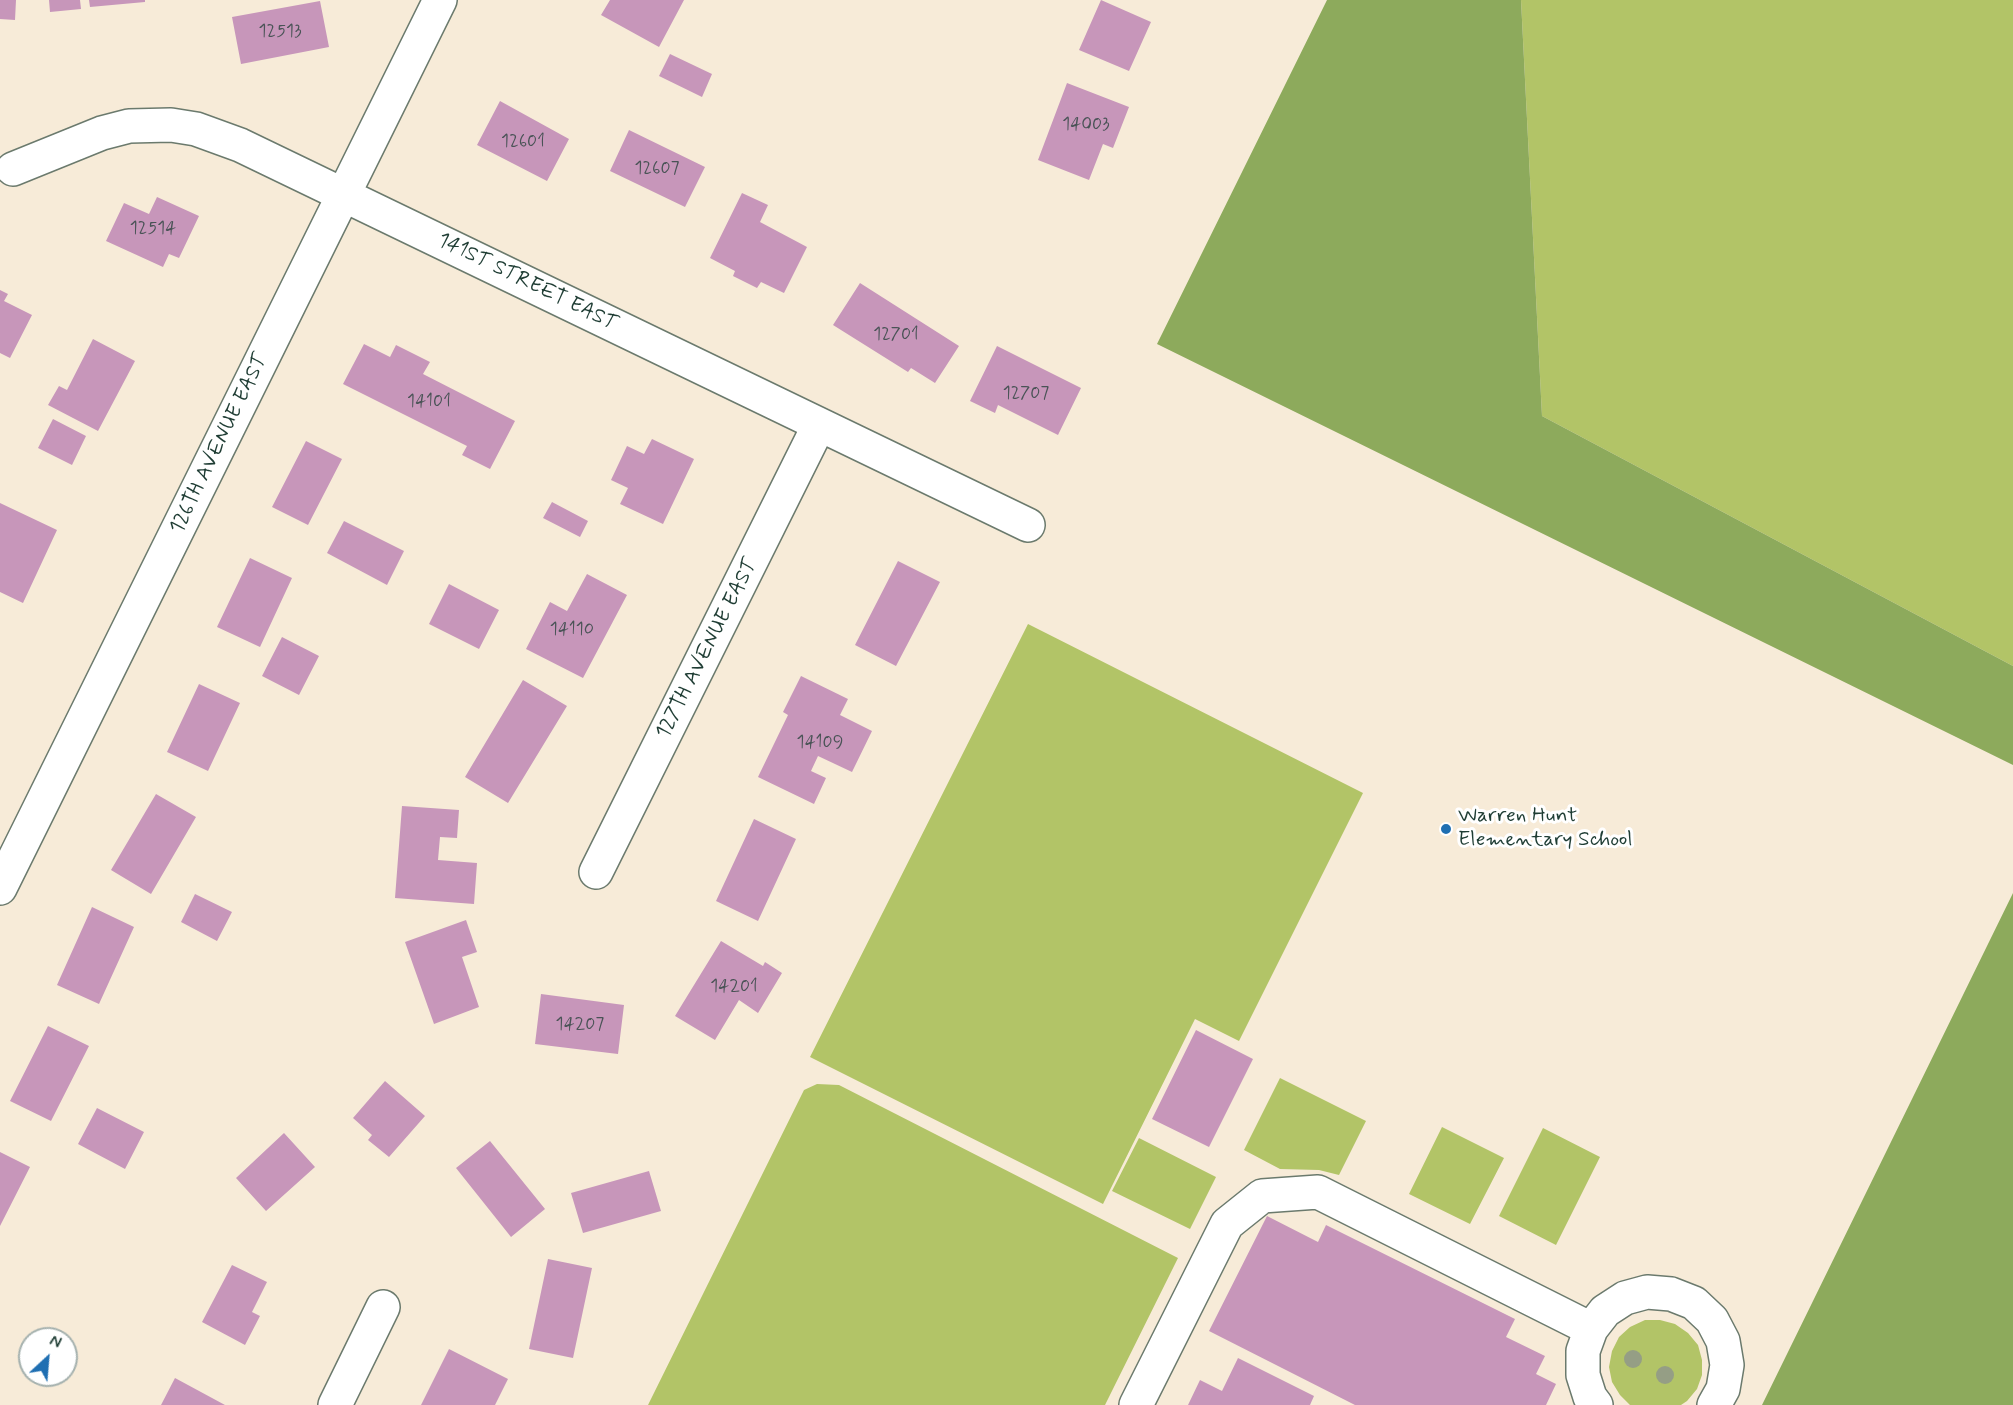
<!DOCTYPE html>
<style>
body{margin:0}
#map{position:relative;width:2013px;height:1405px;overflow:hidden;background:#f7ebd8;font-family:Mynerve,sans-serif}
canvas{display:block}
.north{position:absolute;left:18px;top:1327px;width:60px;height:60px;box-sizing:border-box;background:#fff;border:2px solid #a5b1ae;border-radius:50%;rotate:26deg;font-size:16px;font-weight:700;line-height:24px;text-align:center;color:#1f3d34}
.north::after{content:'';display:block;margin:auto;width:21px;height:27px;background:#1f6fb2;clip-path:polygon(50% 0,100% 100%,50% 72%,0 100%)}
</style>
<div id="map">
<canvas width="2013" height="1405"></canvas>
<div class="north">N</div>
</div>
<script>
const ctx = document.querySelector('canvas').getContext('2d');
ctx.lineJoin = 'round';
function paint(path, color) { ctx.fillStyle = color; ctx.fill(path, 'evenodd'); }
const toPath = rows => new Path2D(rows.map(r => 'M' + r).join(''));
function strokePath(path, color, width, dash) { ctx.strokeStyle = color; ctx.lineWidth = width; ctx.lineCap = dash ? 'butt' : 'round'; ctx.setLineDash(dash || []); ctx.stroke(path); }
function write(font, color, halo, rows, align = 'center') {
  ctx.font = font + ' Mynerve,sans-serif'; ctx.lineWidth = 6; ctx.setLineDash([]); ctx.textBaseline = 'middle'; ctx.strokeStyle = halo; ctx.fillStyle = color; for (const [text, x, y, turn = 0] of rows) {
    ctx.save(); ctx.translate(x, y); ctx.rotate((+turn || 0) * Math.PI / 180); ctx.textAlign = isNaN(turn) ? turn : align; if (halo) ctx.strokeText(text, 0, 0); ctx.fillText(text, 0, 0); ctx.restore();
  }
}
const green = toPath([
 [1521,0,2013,0,2013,666,1542,416],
 [1028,624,1363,793,1239,1041,1195,1019,1103,1204,810,1057],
 [1280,1078,1366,1121,1339,1175,1319,1170,1280,1169,1244,1150],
 [817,1084,839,1085,1178,1258,1105,1405,648,1405,804,1090],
 [1442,1127,1504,1158,1470,1224,1409,1194],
 [1543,1128,1600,1157,1556,1245,1499,1216],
 [1139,1138,1216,1177,1190,1229,1112,1191],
 [1645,1320,1660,1320,1675,1324,1688,1333,1698,1345,1702,1360,1702,1375,1697,1389,1687,1401,1681,1405,1630,1405,1620,1395,1612,1382,1609,1367,1612,1351,1619,1337,1630,1327]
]);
const forest = toPath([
 [1327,0,1521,0,1542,416,2013,666,2013,765,1157,344],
 [2013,893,2013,1405,1762,1405]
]);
const building = toPath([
 [0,0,16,0,15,20,0,19],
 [49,0,80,0,81,9,50,12],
 [89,0,145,0,145,2,90,7],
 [610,0,684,0,659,47,601,15],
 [1101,0,1151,22,1129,71,1079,50],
 [320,1,329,47,241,64,232,17],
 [670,54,712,74,702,97,659,76],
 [1067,83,1129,107,1113,148,1103,144,1089,180,1038,160],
 [500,101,569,139,547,181,477,145],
 [629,130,705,167,685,207,610,171],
 [742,193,768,205,760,222,807,247,784,293,761,282,757,288,733,276,735,271,710,258],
 [157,197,199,216,179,258,169,254,163,267,106,241,124,203,149,214],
 [860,283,959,346,935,383,911,368,908,372,833,325],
 [0,290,8,294,4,301,32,315,10,358,0,353],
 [93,339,135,361,98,431,48,405,59,386,67,390],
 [364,344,390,357,396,345,430,362,423,374,515,421,490,469,462,455,467,446,343,384],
 [997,346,1081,388,1058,435,998,405,995,413,970,401],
 [53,419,86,436,72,465,38,448],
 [652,439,694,459,663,524,620,504,628,488,611,480,627,446,644,454],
 [306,441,342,459,308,525,272,507],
 [552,502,588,521,580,537,543,518],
 [0,503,57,530,23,603,0,592],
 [344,521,404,551,387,585,327,553],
 [250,558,292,578,260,647,217,627],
 [898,561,940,582,896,666,855,645],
 [587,574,627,595,583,678,526,649,550,602,567,611],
 [449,584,499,610,479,649,429,624],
 [282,637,319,656,299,695,262,676],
 [801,676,848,699,840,715,872,731,852,772,818,756,811,771,826,778,814,804,758,777,788,715,783,712],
 [523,680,567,706,508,803,465,777],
 [199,684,240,703,208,771,167,752],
 [156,794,196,817,151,894,111,870],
 [402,806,459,810,457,838,440,837,438,860,477,863,474,904,395,898],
 [754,819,796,839,758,921,716,901],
 [195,894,232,912,217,941,181,922],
 [92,907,134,927,99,1004,57,985],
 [466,920,477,952,462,957,479,1007,434,1024,405,942],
 [721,941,763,966,765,962,782,973,758,1013,739,1000,715,1040,675,1016],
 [541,994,624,1005,618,1054,535,1044],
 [48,1026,89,1046,51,1121,10,1101],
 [1196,1030,1253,1059,1209,1147,1152,1119],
 [385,1081,425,1116,389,1157,368,1140,372,1135,353,1118],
 [97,1108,144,1132,125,1169,78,1144],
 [284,1133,315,1167,266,1211,236,1178],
 [490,1141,545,1209,511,1237,456,1168],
 [0,1152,30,1167,0,1226],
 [649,1171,661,1211,583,1233,571,1193],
 [1267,1216,1318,1242,1326,1225,1515,1319,1506,1337,1545,1356,1536,1374,1556,1384,1546,1405,1355,1405,1209,1331],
 [548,1259,592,1268,573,1358,529,1349],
 [232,1265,267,1282,252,1312,260,1316,245,1345,202,1322],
 [449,1349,508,1379,495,1405,421,1405],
 [1238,1358,1314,1396,1310,1405,1188,1405,1200,1380,1222,1391],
 [175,1378,225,1405,161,1405]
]);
const minor = toPath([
 [13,169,102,133,129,126,171,125,196,129,240,145,1028,525],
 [596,872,819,425],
 [0,888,440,0],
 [335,1405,383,1307],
 [1136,1405,1227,1224,1262,1196,1318,1192,1591,1329],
 [1596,1405,1590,1397,1583,1375,1583,1351,1591,1329,1605,1311,1625,1298,1647,1292,1671,1294,1694,1303,1712,1320,1723,1341,1727,1365,1723,1389,1714,1405]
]);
const trees = [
 [1633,1359],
 [1665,1375]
];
const markers = [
 [1446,829,6,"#1f6fb2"]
];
const numberNames = [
 ["12513",280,32],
 ["14003",1086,125],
 ["12601",523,142],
 ["12607",657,169],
 ["12514",153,229],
 ["12701",896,335],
 ["12707",1026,394],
 ["14101",429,402],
 ["14110",572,630],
 ["14109",820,743],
 ["14201",734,987],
 ["14207",580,1025]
];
const streetNames = [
 ["141ST STREET EAST",527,283,26],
 ["126TH AVENUE EAST",220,444,-64],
 ["127TH AVENUE EAST",708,649,-63]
];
const poiNames = [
 ["Warren Hunt",1458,817],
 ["Elementary School",1458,841]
];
paint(green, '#b2c467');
paint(forest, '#8daa5c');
paint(building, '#c796ba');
strokePath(minor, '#6b7a6d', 36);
strokePath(minor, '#fff', 33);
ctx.fillStyle = '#959e85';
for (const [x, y] of trees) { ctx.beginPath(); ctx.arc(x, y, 9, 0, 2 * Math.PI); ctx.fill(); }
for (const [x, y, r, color] of markers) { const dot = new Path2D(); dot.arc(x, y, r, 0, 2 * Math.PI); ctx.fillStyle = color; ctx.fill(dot); strokePath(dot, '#fff', 2); }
write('18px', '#495356', null, numberNames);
write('21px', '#1f3d34', '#fff', streetNames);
write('21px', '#1f3d34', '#fff', poiNames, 'left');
</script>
